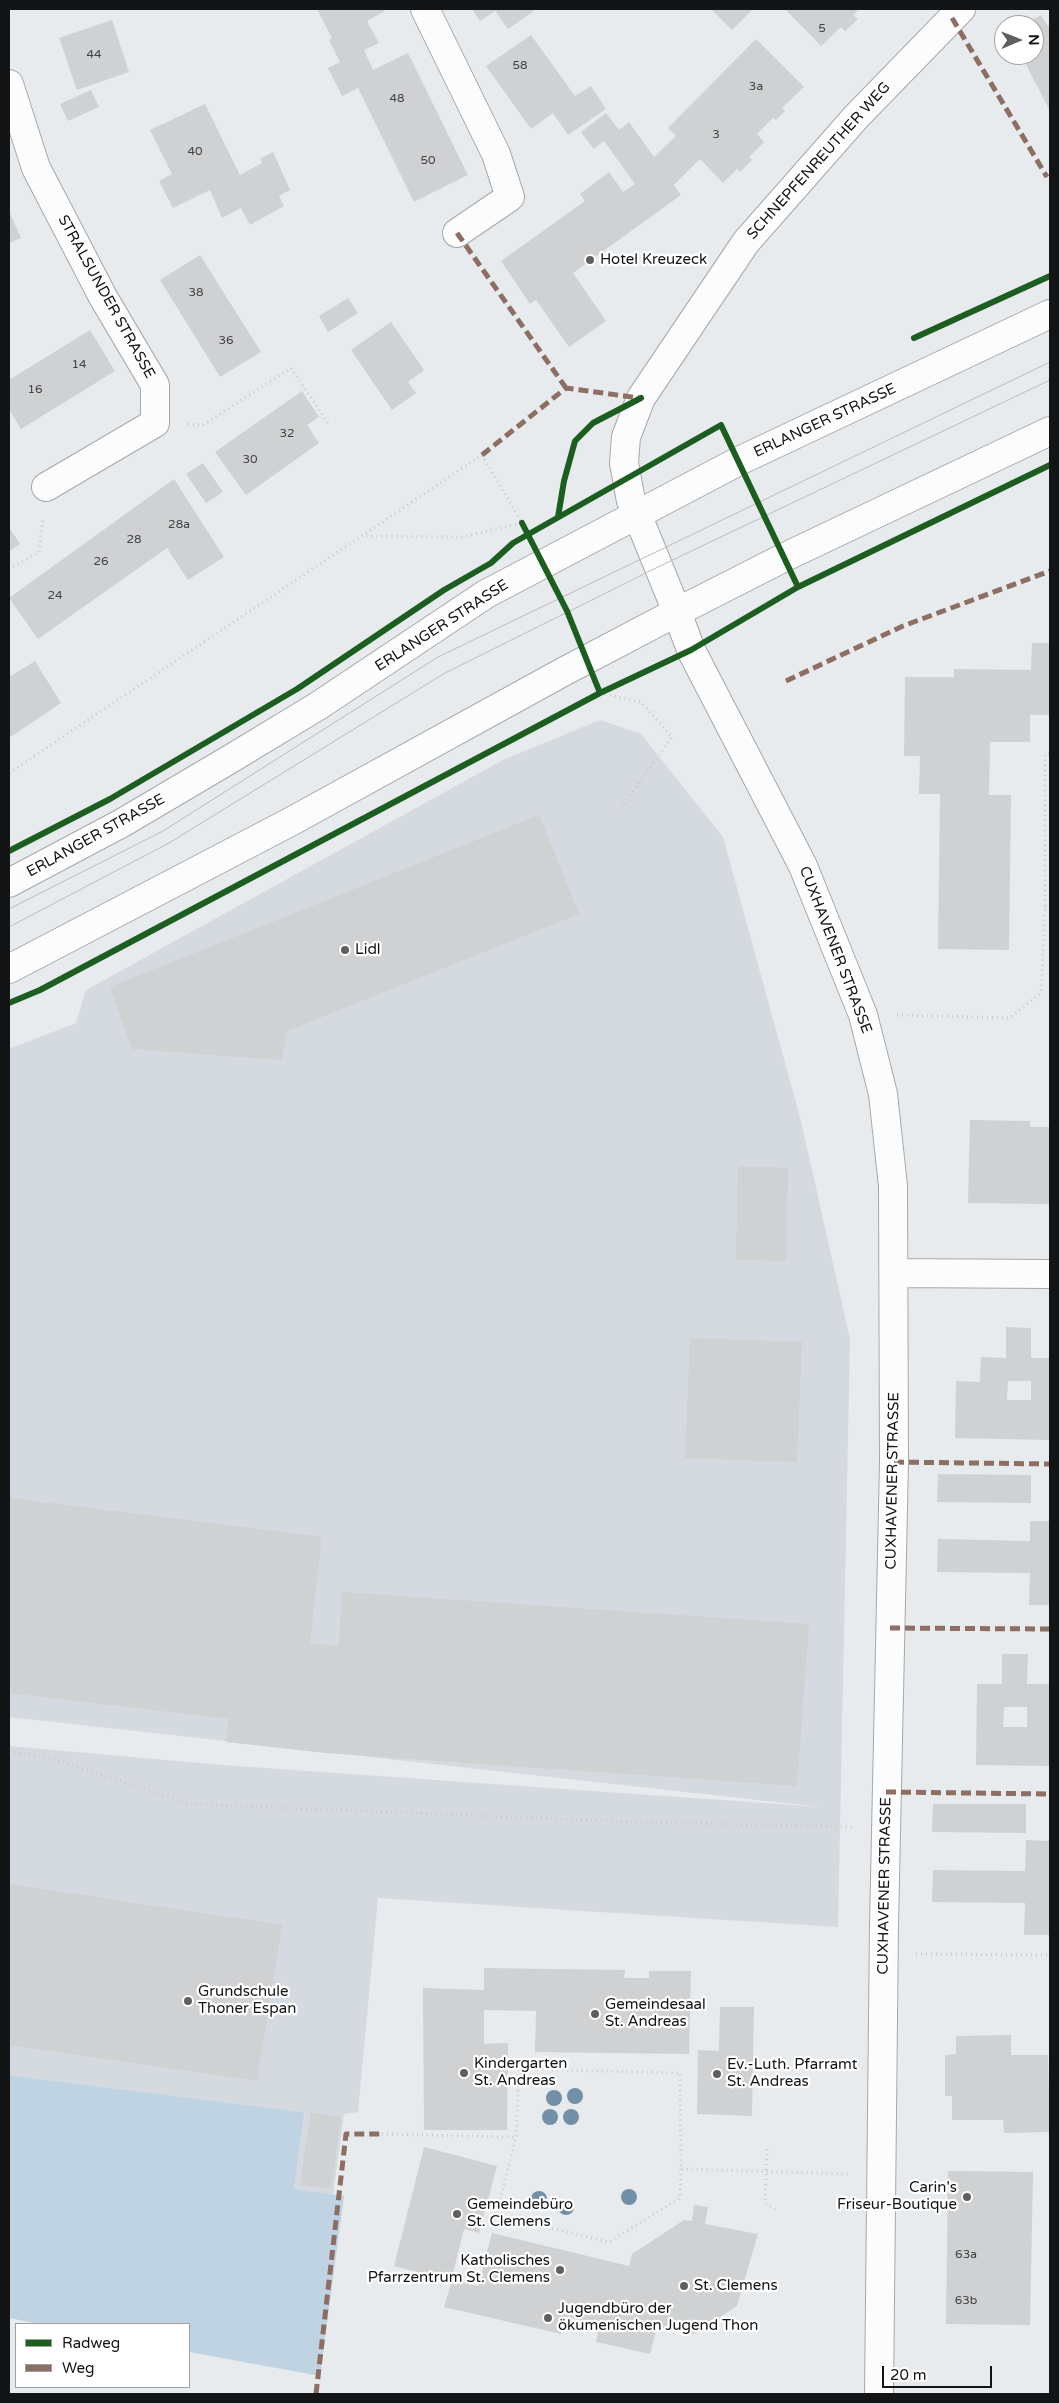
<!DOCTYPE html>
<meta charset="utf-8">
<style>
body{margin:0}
#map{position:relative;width:1059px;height:2403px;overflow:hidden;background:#e8ebed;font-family:"Varela Round",sans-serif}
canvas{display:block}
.frame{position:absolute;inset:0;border:10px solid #131415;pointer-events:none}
.legend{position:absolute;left:15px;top:2323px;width:175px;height:65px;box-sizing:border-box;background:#fff;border:1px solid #a1a1a1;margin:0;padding:6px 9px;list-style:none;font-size:15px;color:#131415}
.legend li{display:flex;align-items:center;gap:10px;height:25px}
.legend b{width:25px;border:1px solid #a1a1a1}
.north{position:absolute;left:994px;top:15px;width:50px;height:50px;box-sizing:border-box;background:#fff;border:1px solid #a1a1a1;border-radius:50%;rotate:89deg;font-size:14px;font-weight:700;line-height:20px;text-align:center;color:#131415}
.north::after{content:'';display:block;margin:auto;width:18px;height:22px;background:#5e5f61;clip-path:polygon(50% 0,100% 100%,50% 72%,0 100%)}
.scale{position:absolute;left:882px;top:2366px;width:110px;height:22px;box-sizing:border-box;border:2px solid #131415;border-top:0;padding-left:6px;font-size:15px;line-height:18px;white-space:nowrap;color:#131415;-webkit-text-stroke:4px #fff;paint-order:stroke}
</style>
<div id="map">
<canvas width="1059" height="2403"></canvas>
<div class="frame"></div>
<ul class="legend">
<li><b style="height:6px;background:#1b5e20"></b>Radweg</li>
<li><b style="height:6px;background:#8d6e63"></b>Weg</li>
</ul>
<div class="north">N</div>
<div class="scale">20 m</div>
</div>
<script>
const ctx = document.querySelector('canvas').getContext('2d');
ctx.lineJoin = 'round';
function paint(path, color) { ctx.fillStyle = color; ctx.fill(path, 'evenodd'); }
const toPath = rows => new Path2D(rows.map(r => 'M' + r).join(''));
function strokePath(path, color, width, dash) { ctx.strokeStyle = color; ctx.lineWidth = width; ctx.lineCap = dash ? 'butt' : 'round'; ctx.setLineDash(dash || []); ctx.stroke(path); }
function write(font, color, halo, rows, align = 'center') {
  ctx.font = font + ' "Varela Round",sans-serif'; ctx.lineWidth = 4.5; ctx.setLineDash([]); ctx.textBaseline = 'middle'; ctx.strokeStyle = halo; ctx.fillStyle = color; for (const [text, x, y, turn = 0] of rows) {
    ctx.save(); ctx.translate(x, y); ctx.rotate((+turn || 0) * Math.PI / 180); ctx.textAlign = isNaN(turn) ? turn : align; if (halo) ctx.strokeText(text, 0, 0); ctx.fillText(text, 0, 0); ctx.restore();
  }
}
const built = toPath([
 [600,720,641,734,723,837,801,1121,850,1339,838,1927,378,1898,358,2112,344,2114,333,2195,294,2189,303,2112,9,2075,9,1746,222,1765,821,1807,9,1717,9,1049,76,1023,86,990,503,760]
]);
const green = toPath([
 [9,2075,304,2112,294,2189,344,2196,320,2376,189,2352,189,2324,40,2324,9,2318]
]);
const building = toPath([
 [317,9,384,9,385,11,367,21,379,43,364,50,373,70,408,53,468,175,414,202,358,88,342,96,328,68,340,62,329,40,332,38],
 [472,9,532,9,534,11,508,29,495,11,480,21],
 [711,9,753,9,732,30],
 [785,9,859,9,853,15,858,19,845,31,841,27,821,46],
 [1041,15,1048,26,1050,25,1050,111,1021,55,1034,55,1034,25,1022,25],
 [112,20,129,72,77,90,59,38],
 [531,35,575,96,591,86,606,109,568,135,553,113,531,129,486,66],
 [756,39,804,87,782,108,785,111,776,120,773,118,757,134,764,142,749,157,752,160,740,172,737,169,723,183,700,159,674,185,681,195,573,273,606,321,569,347,536,300,530,304,501,261,585,201,580,194,609,172,623,192,635,184,604,141,594,149,581,132,606,113,619,130,629,122,654,157,676,136,668,128],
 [91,90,99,107,68,121,60,104],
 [205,104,240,175,262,163,260,159,273,152,290,190,279,196,284,206,250,225,241,208,222,218,210,190,173,208,159,181,172,174,150,130],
 [9,211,21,238,9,243],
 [200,255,261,352,220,377,160,280],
 [348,298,358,313,328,332,319,316],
 [391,322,424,370,408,382,416,393,392,410,351,350],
 [90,330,115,371,21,429,9,409,9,380],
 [302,391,319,417,307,425,319,443,246,495,215,452],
 [203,463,223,492,206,503,186,474],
 [174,479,224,557,188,580,167,548,38,639,9,598],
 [9,527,20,544,9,551],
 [1032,643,1050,643,1050,715,1030,715,1030,742,990,742,989,795,1011,795,1009,950,938,949,940,794,919,794,920,756,904,756,905,677,954,677,954,669,1031,670],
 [35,661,61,703,9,738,9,677],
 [539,815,579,914,287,1031,282,1060,132,1049,110,987],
 [970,1120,1030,1121,1030,1127,1050,1127,1050,1204,968,1203],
 [738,1166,788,1168,786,1261,736,1260],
 [1006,1327,1031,1328,1031,1358,1050,1358,1050,1440,955,1438,956,1381,980,1382,981,1357,1006,1358],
 [1008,1381,1031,1381,1031,1400,1007,1400],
 [690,1338,802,1342,797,1462,685,1458],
 [938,1474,1031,1475,1031,1503,937,1502],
 [9,1498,322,1537,310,1643,339,1646,342,1592,809,1624,797,1786,326,1753,226,1742,229,1719,9,1693],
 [1030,1521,1050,1521,1050,1605,1029,1605,1030,1573,937,1572,938,1539,1030,1541],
 [1002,1654,1028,1654,1027,1684,1050,1684,1050,1766,976,1765,977,1684,1002,1684],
 [1004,1707,1027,1707,1027,1727,1003,1727],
 [933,1804,1026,1804,1026,1833,932,1832],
 [1026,1840,1050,1841,1050,1935,1024,1935,1025,1903,932,1902,933,1870,1025,1871],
 [9,1884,282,1925,257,2081,9,2045],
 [484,1968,625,1970,624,1978,649,1978,649,1971,691,1971,689,2054,535,2052,536,2011,484,2010,484,2044,508,2043,507,2130,424,2130,423,1988,484,1990],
 [720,2007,754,2007,752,2116,697,2114,698,2050,719,2051],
 [1011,2035,1011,2055,1048,2055,1050,2132,1004,2133,1003,2120,952,2120,952,2096,945,2096,945,2055,956,2054,956,2036],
 [311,2112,341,2117,331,2189,300,2185],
 [424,2147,497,2166,479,2233,464,2229,451,2281,394,2266],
 [948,2171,1033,2172,1030,2325,946,2324],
 [694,2205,708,2207,705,2224,758,2234,737,2306,694,2334,657,2327,650,2354,596,2342,599,2325,566,2317,561,2334,444,2307,452,2280,478,2286,492,2233,629,2266,632,2254,684,2220,692,2221]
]);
const path = toPath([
 [188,424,203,425,291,368,330,426],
 [9,569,39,552,43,520],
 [600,693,641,702,672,737,619,811],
 [9,773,482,455,522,523,462,537,363,536],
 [1045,907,1050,907],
 [897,1015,1009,1018,1041,993,1045,907,1045,754,1050,754],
 [9,1752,56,1759,191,1804,637,1822,853,1827],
 [916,1954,1050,1955],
 [382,2134,516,2137],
 [767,2149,765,2203,778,2211],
 [681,2169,680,2198,609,2242,496,2215,516,2137,519,2069,680,2073,681,2169,849,2174]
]);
const minor = toPath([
 [425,9,496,154,510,197,457,233],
 [9,84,36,168,103,297,155,385,155,423,46,487],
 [637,514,631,501,624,463,626,437,641,398,746,242,856,117,961,9],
 [677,612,691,650,803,866,863,1015,883,1094,893,1186,894,1462,884,1925,879,2394],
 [894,1273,1050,1274]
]);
const primary = toPath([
 [637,514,677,612],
 [9,883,122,823,227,761,318,706,486,594,739,461,1050,314],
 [9,969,292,821,563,672,677,612,785,557,1050,431]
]);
const tram = toPath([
 [9,909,163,831,438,657,1050,362],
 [9,927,169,843,445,673,660,566,1050,380]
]);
const quiet = toPath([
 [952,18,1047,177],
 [457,233,566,388],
 [482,455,566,388,639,398],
 [786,681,903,626,1050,571],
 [894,1462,1050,1464],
 [890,1628,1050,1629],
 [886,1792,1050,1794],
 [316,2394,346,2134,382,2134]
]);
const cycleway = toPath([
 [914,338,1050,276],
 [558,517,564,481,575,441,593,423,641,398],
 [522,523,567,611,600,693],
 [9,851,110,799,297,689,444,590,491,563,513,543,721,425,798,587],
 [9,1003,40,990,600,693,691,650,798,587,1050,465]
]);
const trees = [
 [575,2096],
 [554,2098],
 [550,2117],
 [571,2117],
 [629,2197],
 [539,2199],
 [566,2207]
];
const markers = [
 [590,260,5,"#5e5f61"],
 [345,950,5,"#5e5f61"],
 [188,2001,5,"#5e5f61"],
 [595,2014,5,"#5e5f61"],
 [464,2073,5,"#5e5f61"],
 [717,2074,5,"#5e5f61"],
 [967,2197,5,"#5e5f61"],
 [457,2214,5,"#5e5f61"],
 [560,2270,5,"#5e5f61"],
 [684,2286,5,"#5e5f61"],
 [548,2318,5,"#5e5f61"]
];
const numberNames = [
 ["5",822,29],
 ["44",94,55],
 ["58",520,66],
 ["3a",756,87],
 ["48",397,99],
 ["3",716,135],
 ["40",195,152],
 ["50",428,161],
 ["38",196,293],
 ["36",226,341],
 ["14",79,365],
 ["16",35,390],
 ["32",287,434],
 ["30",250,460],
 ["28a",179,525],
 ["28",134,540],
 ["26",101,562],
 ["24",55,596],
 ["63a",966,2255],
 ["63b",966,2301]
];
const streetNames = [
 ["SCHNEPFENREUTHER WEG",819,161,-48],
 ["STRALSUNDER STRASSE",106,297,61],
 ["ERLANGER STRASSE",825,421,-25],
 ["ERLANGER STRASSE",442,626,-33],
 ["ERLANGER STRASSE",96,836,-29],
 ["CUXHAVENER STRASSE",835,950,69],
 ["CUXHAVENER STRASSE",893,1481,-89],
 ["CUXHAVENER STRASSE",885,1886,-89]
];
const poiNames = [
 ["Hotel Kreuzeck",600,260],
 ["Lidl",355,950],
 ["Grundschule",198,1992],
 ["Thoner Espan",198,2009],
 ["Gemeindesaal",605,2005],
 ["St. Andreas",605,2022],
 ["Kindergarten",474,2064],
 ["St. Andreas",474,2081],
 ["Ev.-Luth. Pfarramt",727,2065],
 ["St. Andreas",727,2082],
 ["Carin's",957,2188,"right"],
 ["Friseur-Boutique",957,2205,"right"],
 ["Gemeindebüro",467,2205],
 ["St. Clemens",467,2222],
 ["Katholisches",550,2261,"right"],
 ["Pfarrzentrum St. Clemens",550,2278,"right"],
 ["St. Clemens",694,2286],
 ["Jugendbüro der",558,2309],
 ["ökumenischen Jugend Thon",558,2326]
];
paint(built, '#d4dadf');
paint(green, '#c0d3e3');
paint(building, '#cfd1d3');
strokePath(minor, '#a6a8aa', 30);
strokePath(primary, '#a6a8aa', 30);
strokePath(path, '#cacaca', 3, [1, 4]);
strokePath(minor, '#fcfcfc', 28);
strokePath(primary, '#fcfcfc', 28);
strokePath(tram, '#bbbbbd', 1);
strokePath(quiet, '#8d6e63', 5, [10, 5]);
strokePath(cycleway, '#1b5e20', 6);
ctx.fillStyle = '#7290a7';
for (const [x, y] of trees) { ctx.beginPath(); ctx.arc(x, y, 8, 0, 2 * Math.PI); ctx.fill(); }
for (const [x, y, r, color] of markers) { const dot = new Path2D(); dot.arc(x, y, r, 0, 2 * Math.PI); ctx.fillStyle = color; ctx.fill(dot); strokePath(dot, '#fff', 2); }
write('12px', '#424344', null, numberNames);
write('15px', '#131415', '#fff', streetNames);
write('15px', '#131415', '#fff', poiNames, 'left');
</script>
